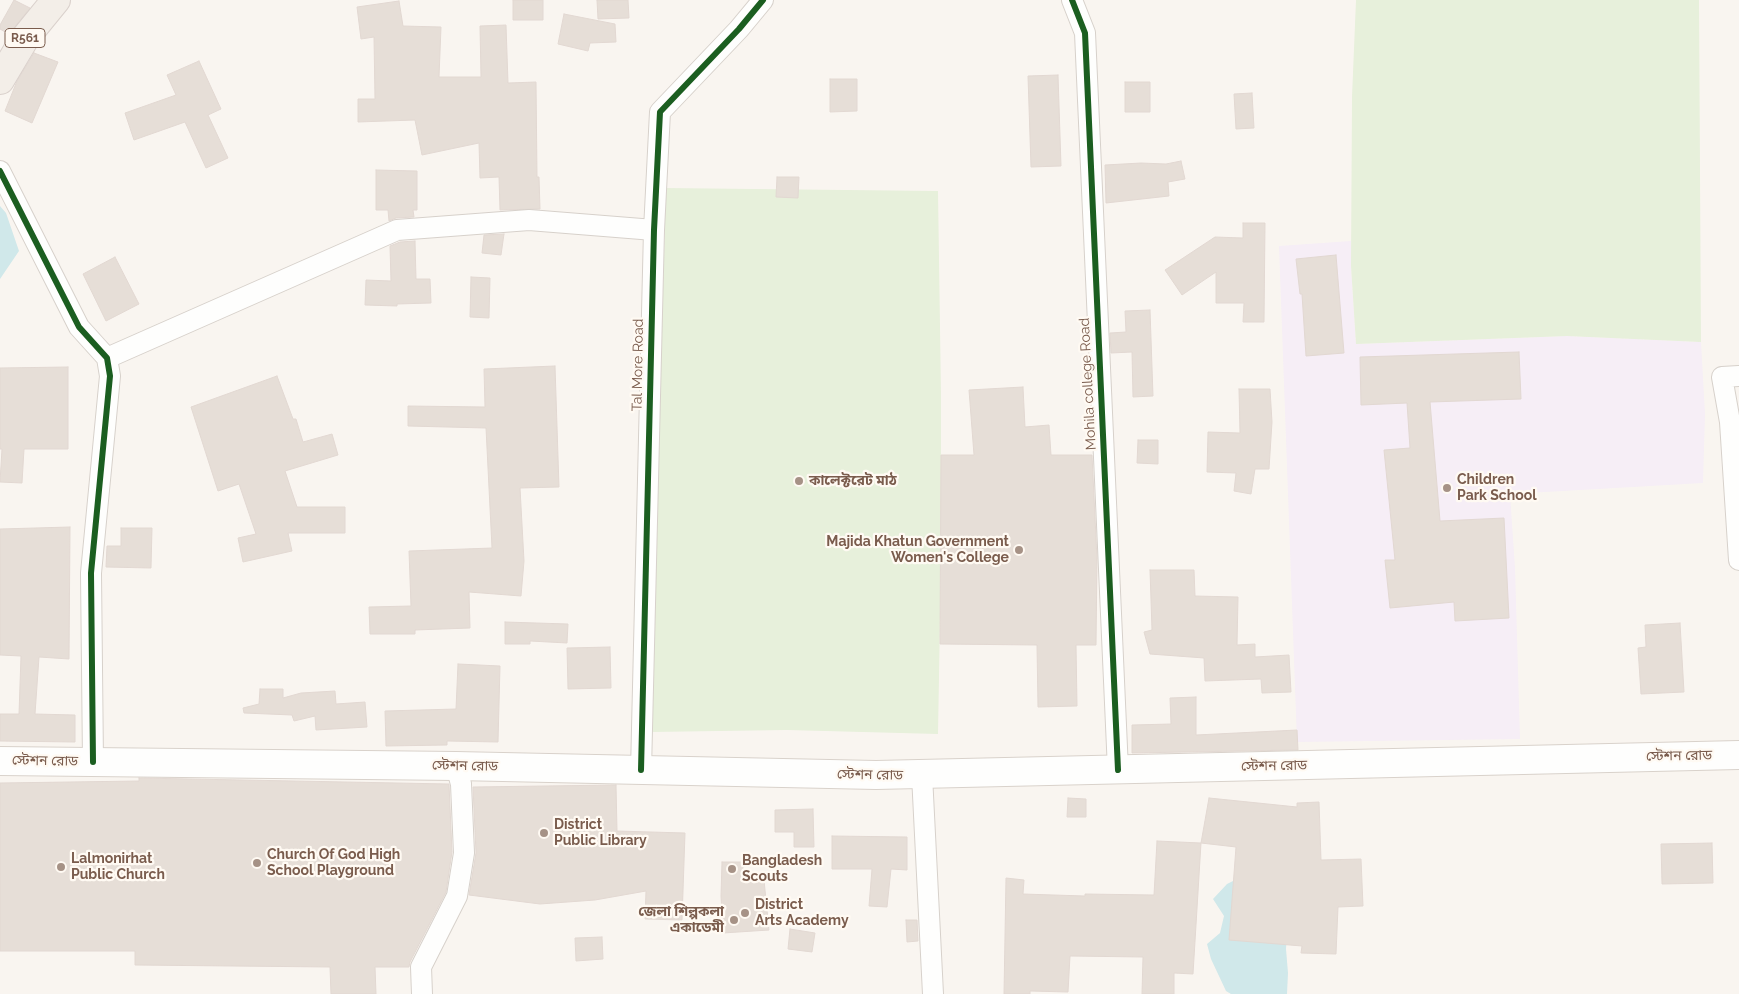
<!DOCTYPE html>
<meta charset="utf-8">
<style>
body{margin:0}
canvas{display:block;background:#f9f5f0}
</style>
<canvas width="1739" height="994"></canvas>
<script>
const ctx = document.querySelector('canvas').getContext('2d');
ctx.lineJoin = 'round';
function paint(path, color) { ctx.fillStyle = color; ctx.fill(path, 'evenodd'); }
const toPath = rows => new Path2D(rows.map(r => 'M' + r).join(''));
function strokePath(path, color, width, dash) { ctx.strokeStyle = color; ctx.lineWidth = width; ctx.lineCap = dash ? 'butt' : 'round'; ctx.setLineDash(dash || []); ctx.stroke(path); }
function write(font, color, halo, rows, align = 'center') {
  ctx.font = font + ' Raleway,"Noto Sans Bengali",sans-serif'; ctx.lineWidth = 4.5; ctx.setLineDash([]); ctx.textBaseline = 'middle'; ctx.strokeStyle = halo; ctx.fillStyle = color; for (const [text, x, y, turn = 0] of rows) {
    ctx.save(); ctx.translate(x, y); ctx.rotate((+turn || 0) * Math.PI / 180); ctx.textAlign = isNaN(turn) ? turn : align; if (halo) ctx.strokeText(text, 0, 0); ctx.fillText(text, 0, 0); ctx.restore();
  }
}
const education = toPath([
 [1351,241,1351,266,1356,344,1567,336,1701,342,1705,414,1703,483,1510,494,1515,568,1520,739,1297,742,1279,246]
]);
const green = toPath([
 [1356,0,1699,0,1701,342,1567,336,1356,344,1351,266,1352,97],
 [664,188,938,191,941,395,941,561,938,734,787,730,651,732,656,506,665,227]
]);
const water = toPath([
 [0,206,6,213,19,251,0,279],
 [1243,876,1288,920,1286,949,1288,973,1287,994,1231,994,1226,991,1211,959,1207,944,1220,933,1224,916,1213,899,1227,884]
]);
const building = toPath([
 [14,0,30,8,9,34,0,29,0,25,14,0],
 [513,0,543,0,543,20,513,20,513,0],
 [597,0,628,0,629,18,598,19,597,0],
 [399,1,403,26,441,27,439,77,481,77,480,26,506,25,508,83,536,82,537,177,539,177,540,209,500,210,499,177,480,178,479,143,422,155,415,120,358,122,358,99,375,99,374,37,361,39,357,7,399,1],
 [564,14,615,24,616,42,590,43,588,51,558,44,564,14],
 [34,53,58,62,32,123,5,111,17,81,34,53],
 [199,61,221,109,208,115,228,158,206,168,185,122,134,140,125,113,176,95,167,75,199,61],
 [1058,75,1061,166,1031,167,1028,76,1058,75],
 [830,79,857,79,857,111,830,112,830,79],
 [1125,82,1150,82,1150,112,1125,112,1125,82],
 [1252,93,1254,128,1236,129,1234,94,1252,93],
 [1181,161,1185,179,1168,182,1169,196,1106,203,1105,165,1141,163,1166,164,1181,161],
 [376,170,417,171,417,210,413,210,414,217,396,218,389,221,388,210,376,210,376,170],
 [777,177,799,177,798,198,776,197,777,177],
 [1243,223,1265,223,1264,322,1243,322,1244,303,1216,303,1216,272,1182,295,1165,270,1215,237,1243,238,1243,223],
 [504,234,501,255,482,253,484,235,504,234],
 [415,241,416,279,430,279,431,303,397,304,397,306,365,305,366,280,391,281,390,246,400,242,415,241],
 [1336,255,1344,353,1306,356,1302,294,1300,294,1296,259,1336,255],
 [115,257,139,304,106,321,83,274,115,257],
 [471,277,490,278,489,318,470,317,471,277],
 [1150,310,1153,396,1133,397,1132,352,1111,353,1110,333,1126,332,1125,311,1150,310],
 [1519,352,1521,399,1430,402,1440,521,1504,518,1509,618,1455,621,1454,602,1390,608,1385,560,1395,560,1384,450,1410,448,1407,403,1361,405,1360,357,1519,352],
 [555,366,559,487,520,488,524,561,521,596,469,592,470,628,415,630,415,634,370,634,369,607,411,606,409,551,492,548,486,428,408,426,408,406,485,407,484,369,555,366],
 [68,367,68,449,24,449,22,483,0,482,2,449,0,449,0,368,68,367],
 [277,376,293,419,296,419,303,442,332,434,338,455,285,471,297,507,345,507,345,533,288,533,292,551,243,562,238,538,256,534,239,484,218,491,191,407,277,376],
 [1023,387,1025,427,1049,425,1051,455,1092,455,1097,559,1096,645,1076,645,1077,706,1038,707,1037,645,940,644,941,455,974,455,969,390,1023,387],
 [1239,389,1270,389,1272,422,1269,469,1255,469,1251,494,1234,491,1236,473,1207,472,1208,432,1240,433,1239,389],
 [1138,440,1158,440,1158,464,1137,463,1138,440],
 [70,527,69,659,39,657,35,714,75,715,75,742,0,741,0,714,19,714,21,656,0,655,0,529,70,527],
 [121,528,152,528,151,568,106,567,107,546,121,546,121,528],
 [1150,570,1194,570,1195,596,1238,597,1237,645,1255,644,1255,657,1289,655,1291,692,1262,693,1261,679,1205,681,1204,658,1150,654,1144,632,1152,630,1150,570],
 [505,622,568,624,567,643,530,641,530,644,505,644,505,622],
 [1680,623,1684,692,1641,694,1638,648,1646,647,1645,625,1680,623],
 [610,647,611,688,568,689,567,648,610,647],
 [458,664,500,666,498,742,447,741,447,745,386,746,385,711,456,709,458,664],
 [260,689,283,689,283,698,301,693,335,691,336,704,365,702,367,727,316,730,315,716,294,721,292,715,244,713,243,708,259,704,260,689],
 [1196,697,1196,735,1297,730,1298,750,1132,753,1132,725,1171,724,1170,698,1196,697],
 [139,778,449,784,452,852,446,892,410,962,409,967,375,967,376,994,331,994,330,967,135,965,135,951,0,951,0,783,139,781,139,778],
 [616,785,617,831,685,833,682,920,645,919,646,891,595,900,540,904,469,895,476,853,473,787,616,785],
 [1068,798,1086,799,1086,817,1067,817,1068,798],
 [1209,798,1297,807,1297,803,1319,802,1321,860,1361,859,1363,906,1338,907,1336,954,1301,953,1302,946,1229,940,1236,847,1201,843,1209,798],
 [813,809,814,847,794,847,794,832,775,832,775,810,813,809],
 [832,836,907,837,907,870,891,869,887,907,869,906,872,869,832,869,832,836],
 [1157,841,1201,843,1193,974,1174,973,1174,994,1142,994,1143,957,1070,956,1068,992,1030,991,1030,994,1004,994,1006,878,1024,880,1023,894,1085,896,1085,894,1154,895,1157,841],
 [1712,843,1713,883,1662,884,1661,844,1712,843],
 [722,862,743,862,743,881,764,880,769,930,723,933,721,896,722,862],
 [906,920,917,920,918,941,907,942,906,920],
 [790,929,815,933,812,952,788,949,790,929],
 [602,937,603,959,576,961,575,938,602,937]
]);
const minor = toPath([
 [1072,0,1085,33,1118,770],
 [0,171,79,327,107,358,110,376,91,573,93,762],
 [107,358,397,230,529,220,654,230],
 [1739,376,1722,377,1730,422,1739,560],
 [641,770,654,230,660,112,739,29,763,0],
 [922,775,933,994],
 [422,994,421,967,457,896,464,853,461,784,456,766]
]);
const secondary = toPath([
 [0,761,456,766,876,775,1739,755]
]);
const primary = toPath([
 [0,80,25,38,56,0]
]);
const cycleway = toPath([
 [1072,0,1085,33,1118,770],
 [0,171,79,327,107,358,110,376,91,573,93,762],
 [641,770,654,230,660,112,739,29,763,0]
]);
const markers = [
 [799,481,5,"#a69286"],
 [1447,488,5,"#a69286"],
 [1019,550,5,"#a69286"],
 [544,833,5,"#a69286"],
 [257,863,5,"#a69286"],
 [61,867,5,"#a69286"],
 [732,869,5,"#a69286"],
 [745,913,5,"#a69286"],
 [734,920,5,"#a69286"]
];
const shields = [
 [25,38,40]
];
const shieldNames = [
 ["R561",25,38]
];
const streetNames = [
 ["Tal More Road",638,365,-89],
 ["Mohila college Road",1088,384,-93],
 ["স্টেশন রোড",1679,756,-1],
 ["স্টেশন রোড",45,761,1],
 ["স্টেশন রোড",465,766,1],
 ["স্টেশন রোড",1274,766,-1],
 ["স্টেশন রোড",870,775,1]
];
const poiNames = [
 ["Children",1457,480],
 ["Park School",1457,496],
 ["কালেক্টরেট মাঠ",809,481],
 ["Majida Khatun Government",1009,542,"right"],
 ["Women's College",1009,558,"right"],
 ["District",554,825],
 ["Public Library",554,841],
 ["Church Of God High",267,855],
 ["School Playground",267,871],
 ["Lalmonirhat",71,859],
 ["Public Church",71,875],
 ["Bangladesh",742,861],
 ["Scouts",742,877],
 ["District",755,905],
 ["Arts Academy",755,921],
 ["জেলা শিল্পকলা",724,912,"right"],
 ["একাডেমী",724,928,"right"]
];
paint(education, '#f6eef6');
paint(green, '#e7f0db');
paint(water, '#d0e8ea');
paint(building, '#e6ded7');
strokePath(building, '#e2d8d2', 1);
strokePath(minor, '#d7d1cb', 22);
strokePath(secondary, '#d9d2cb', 30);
strokePath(primary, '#dad1cc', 30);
strokePath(minor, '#fefefd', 20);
strokePath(secondary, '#fefefd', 28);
strokePath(primary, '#f3eee8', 28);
strokePath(cycleway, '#1b5e20', 6);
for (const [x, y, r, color] of markers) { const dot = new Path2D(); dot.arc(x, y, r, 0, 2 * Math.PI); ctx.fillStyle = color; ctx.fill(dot); strokePath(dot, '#fffaf3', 2); }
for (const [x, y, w] of shields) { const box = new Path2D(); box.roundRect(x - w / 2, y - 9.5, w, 19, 4); ctx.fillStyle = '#fffaf3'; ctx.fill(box); strokePath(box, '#7a5c4d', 1); }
write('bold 12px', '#7a5c4d', null, shieldNames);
write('14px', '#7a5c4d', '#fffaf3', streetNames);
write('bold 14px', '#7a5c4d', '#fffaf3', poiNames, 'left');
</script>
